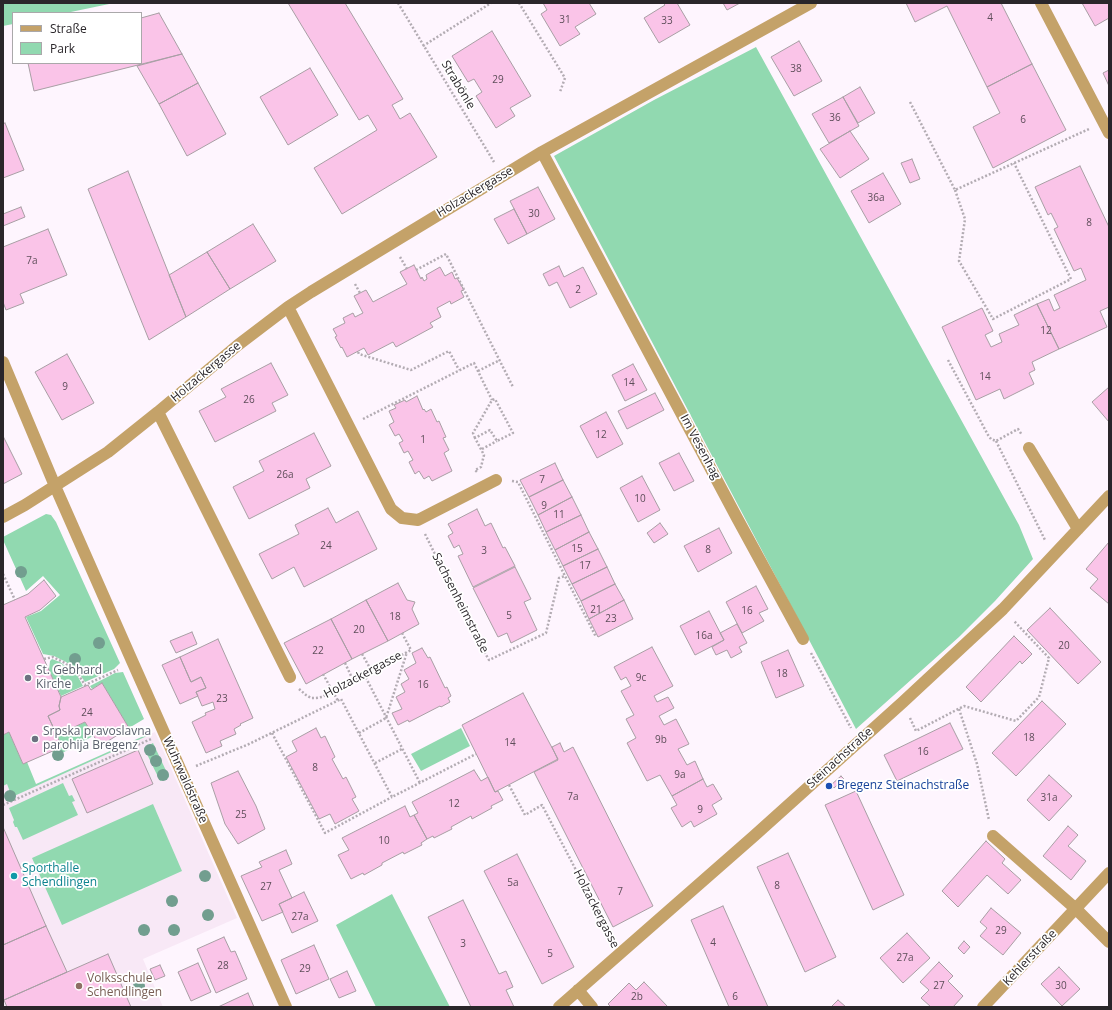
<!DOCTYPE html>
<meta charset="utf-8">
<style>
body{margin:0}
#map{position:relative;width:1112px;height:1010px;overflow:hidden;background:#fef5fe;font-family:"Open Sans",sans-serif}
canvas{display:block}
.frame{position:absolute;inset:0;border:4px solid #2a262a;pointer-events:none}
.legend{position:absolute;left:12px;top:12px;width:130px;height:52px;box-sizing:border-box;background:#fff;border:1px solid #aaa8aa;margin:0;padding:5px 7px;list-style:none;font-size:12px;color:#2a262a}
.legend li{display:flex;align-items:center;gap:8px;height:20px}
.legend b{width:20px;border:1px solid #aaa8aa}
</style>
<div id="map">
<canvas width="1112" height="1010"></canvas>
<div class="frame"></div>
<ul class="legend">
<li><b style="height:5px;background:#c4a269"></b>Straße</li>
<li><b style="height:11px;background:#91d9b0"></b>Park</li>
</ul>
</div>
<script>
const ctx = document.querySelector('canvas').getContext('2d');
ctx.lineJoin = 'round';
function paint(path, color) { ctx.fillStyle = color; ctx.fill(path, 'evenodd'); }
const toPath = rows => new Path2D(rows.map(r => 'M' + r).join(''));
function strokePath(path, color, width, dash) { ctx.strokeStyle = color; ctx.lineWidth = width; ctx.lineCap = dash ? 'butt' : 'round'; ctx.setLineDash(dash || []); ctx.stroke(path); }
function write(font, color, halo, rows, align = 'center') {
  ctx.font = font + ' "Open Sans",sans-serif'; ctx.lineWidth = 3.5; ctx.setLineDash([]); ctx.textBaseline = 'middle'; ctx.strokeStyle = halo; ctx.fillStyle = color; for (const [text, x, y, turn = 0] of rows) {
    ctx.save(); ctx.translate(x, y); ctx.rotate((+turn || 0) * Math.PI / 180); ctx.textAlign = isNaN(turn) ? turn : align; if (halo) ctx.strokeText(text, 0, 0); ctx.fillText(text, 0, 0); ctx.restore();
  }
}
const built = toPath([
 [155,732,237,918,143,959,163,1007,3,1007,3,775,12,795]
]);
const green = toPath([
 [3,3,114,3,66,13,13,13,13,24,3,26],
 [756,47,1019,525,1033,559,995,601,959,637,856,729,554,156,654,100],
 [46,514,51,515,56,522,120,663,114,669,85,682,79,673,66,662,54,656,43,654,26,617,41,611,60,595,43,576,26,591,3,540,3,537],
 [52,659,60,662,72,671,77,675,83,686,61,696,49,670,50,661],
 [123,672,144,719,129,728,102,683,92,689,90,686,115,673],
 [85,722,93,736,55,757,52,751,62,746,57,735],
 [461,728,470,746,421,771,411,754],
 [9,732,23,764,27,762,36,784,146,735,147,736,12,797,7,784,3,786,3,735],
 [153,743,169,777,160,781,144,748],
 [63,783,69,796,72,795,75,801,72,802,78,815,23,840,17,827,15,827,13,822,14,820,9,808],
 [153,804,182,871,62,925,32,858],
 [392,894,450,1007,376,1007,336,925]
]);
const building = toPath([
 [288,3,345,3,403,99,392,105,400,119,410,113,437,157,342,214,314,168,377,130,368,115,359,120,288,3],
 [543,3,589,3,596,14,575,27,580,34,560,46,541,14,547,10,543,3],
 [663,3,677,3,690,25,659,43,644,18,665,5,663,3],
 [723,3,740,3,727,10,723,3],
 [906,3,1001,3,1032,64,987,87,947,6,915,22,906,3],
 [1082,3,1109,3,1109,18,1095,26,1082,3],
 [159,13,182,54,34,91,28,63,141,63,141,18,159,13],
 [492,31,531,96,510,108,515,116,496,128,476,96,482,92,474,79,468,82,452,56,492,31],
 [799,41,822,81,794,96,771,57,799,41],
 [182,54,198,83,159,104,137,66,182,54],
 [1032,64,1066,130,993,168,973,127,1000,113,987,87,1032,64],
 [310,68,338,115,288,145,260,97,310,68],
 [1109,70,1109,86,1103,73,1109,70],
 [198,83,226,134,187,156,159,104,198,83],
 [860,87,875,113,858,123,843,97,860,87],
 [843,97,859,126,829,143,812,114,843,97],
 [5,123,24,170,3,178,3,124,5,123],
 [850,131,869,159,840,178,820,149,850,131],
 [912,159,920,179,910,183,901,163,912,159],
 [1080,166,1109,227,1109,307,1100,311,1107,327,1059,349,1037,304,1049,299,1054,311,1060,308,1054,295,1086,280,1081,268,1074,271,1054,229,1058,227,1051,213,1048,215,1035,187,1080,166],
 [128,171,186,317,149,340,88,189,128,171],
 [883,173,901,204,869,223,851,191,883,173],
 [538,187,555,219,527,234,510,201,538,187],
 [21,207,25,217,3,226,3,214,21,207],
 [514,209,527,234,508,244,494,219,514,209],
 [253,224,276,261,230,289,207,252,253,224],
 [48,229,67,275,20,294,24,303,6,310,3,302,3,247,48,229],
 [207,252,230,289,186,317,169,275,207,252],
 [414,265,421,279,422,277,424,281,427,279,426,275,440,267,445,276,452,272,455,279,457,278,464,290,461,291,464,297,451,304,450,301,437,308,441,317,430,323,433,327,396,347,393,342,368,355,364,348,347,357,342,347,341,348,335,337,337,336,333,329,345,323,343,318,353,313,355,317,363,313,354,296,366,290,373,302,407,284,400,272,414,265],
 [559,266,564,277,583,267,597,294,570,308,557,282,549,286,543,274,559,266],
 [1037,304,1059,349,1032,362,1035,370,1029,373,1034,384,1004,399,1000,389,976,400,942,327,982,308,993,331,985,335,991,347,1002,342,999,334,1019,325,1014,315,1037,304],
 [67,354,94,403,62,420,35,372,67,354],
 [271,363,288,395,272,403,276,411,215,442,199,411,226,397,221,389,271,363],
 [633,364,647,390,625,401,612,375,633,364],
 [1109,387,1109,422,1092,402,1109,387],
 [655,393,664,410,627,429,618,411,655,393],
 [417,396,423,410,424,409,426,412,431,409,437,422,439,421,446,437,443,438,449,450,444,453,452,471,432,481,429,476,424,479,419,471,415,474,409,462,413,460,408,451,404,453,399,443,403,441,399,434,395,436,389,425,394,422,389,411,396,408,394,405,405,400,406,402,417,396],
 [606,412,623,444,597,458,580,426,606,412],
 [314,433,331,466,306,479,310,488,249,519,233,487,264,471,259,461,314,433],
 [3,436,22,474,3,484,3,436],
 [679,453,694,481,674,491,659,463,679,453],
 [555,463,563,480,529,497,520,480,555,463],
 [642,476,660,510,638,522,620,488,642,476],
 [563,480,572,497,538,515,529,497,563,480],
 [572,497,581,515,546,532,538,515,572,497],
 [328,508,336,523,358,511,377,549,304,587,294,567,272,579,259,554,299,534,295,525,328,508],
 [477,509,485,526,491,523,503,548,505,547,515,566,473,587,458,556,463,554,459,545,454,548,448,536,453,533,448,524,477,509],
 [581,515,589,532,555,550,546,532,581,515],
 [660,523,668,534,654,543,647,533,660,523],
 [719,528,732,553,698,572,684,546,719,528],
 [589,532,598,549,563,566,555,550,589,532],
 [1109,542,1109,604,1090,588,1098,579,1086,569,1109,542],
 [598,549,607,567,572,584,563,566,598,549],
 [515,567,531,599,524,602,537,630,511,643,507,633,498,637,473,588,515,567],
 [607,567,615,584,581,601,572,584,607,567],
 [44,580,56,596,40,610,25,617,61,697,59,706,60,710,48,716,62,747,23,764,9,732,3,735,3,605,28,594,44,580],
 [398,583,407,600,415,602,412,609,419,624,388,641,366,600,398,583],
 [615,584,624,600,589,619,581,601,615,584],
 [756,586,768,609,759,613,764,621,742,633,726,602,756,586],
 [366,600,388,641,352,659,331,619,366,600],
 [624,600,633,619,598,637,589,619,624,600],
 [1050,608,1101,662,1078,684,1027,630,1050,608],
 [709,611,724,640,695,655,680,626,709,611],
 [331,619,352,659,306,684,284,643,331,619],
 [737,624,747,643,739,647,742,652,731,658,727,650,716,655,712,647,724,640,720,633,737,624],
 [192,632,197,644,176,653,170,641,192,632],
 [1014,636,1032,654,1022,664,1020,661,981,702,966,687,1014,636],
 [218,639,253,718,240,724,241,725,234,729,236,734,220,741,222,746,206,753,192,722,206,715,205,713,215,709,213,702,202,706,196,692,206,688,201,677,191,682,180,657,218,639],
 [652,647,673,686,654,696,657,702,668,697,674,708,659,716,664,725,676,719,689,744,678,749,687,765,695,761,703,779,672,796,660,775,647,781,627,743,636,738,626,719,634,715,621,691,631,686,626,677,621,680,614,667,652,647],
 [422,648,428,658,430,657,445,688,447,687,451,696,448,698,450,702,441,707,440,706,409,722,408,720,398,725,392,713,402,709,396,697,405,692,401,684,409,679,404,670,416,663,412,653,422,648],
 [788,650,804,686,776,698,761,662,788,650],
 [180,657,191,682,201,677,206,688,196,692,198,696,180,704,162,665,180,657],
 [102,683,129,728,100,746,85,722,57,735,48,716,60,710,59,706,61,697,88,685,91,690,102,683],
 [523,693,558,759,495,792,462,725,523,693],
 [1042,701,1066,724,1016,776,992,753,1042,701],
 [950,723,963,749,897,781,884,755,950,723],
 [316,728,321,738,325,736,335,757,332,759,343,779,346,777,356,797,352,799,359,811,335,824,330,814,319,819,286,757,297,751,292,741,316,728],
 [560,743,564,752,573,747,653,906,613,927,534,772,558,760,552,747,560,743],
 [138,750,153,784,87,813,72,779,138,750],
 [474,770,481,781,488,777,495,792,498,791,503,800,491,806,492,808,472,819,471,816,451,827,452,829,434,838,433,836,427,839,414,815,418,813,412,802,474,770],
 [238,771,256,806,265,829,238,844,225,824,211,783,238,771],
 [1049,775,1072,796,1049,821,1027,800,1049,775],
 [841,776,844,779,834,788,831,785,841,776],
 [703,779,707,787,713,784,722,799,712,805,717,814,694,827,691,821,682,827,671,808,677,805,672,796,703,779],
 [856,791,904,895,873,910,825,805,856,791],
 [405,806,410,817,414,815,427,839,421,843,422,845,404,854,403,852,382,863,382,865,364,875,363,873,351,879,338,855,349,850,342,838,405,806],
 [1068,826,1078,835,1068,846,1086,861,1071,880,1043,856,1068,826],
 [3,827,46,926,3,945,3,827],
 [986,841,1005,859,1002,863,1021,880,1008,894,987,875,958,907,942,891,986,841],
 [286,850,292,864,279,870,292,898,279,904,283,912,262,921,241,876,262,867,259,862,286,850],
 [788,853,836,957,805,972,757,867,788,853],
 [517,854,574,967,542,984,484,871,517,854],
 [304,892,318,921,292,933,279,904,304,892],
 [463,900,499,974,506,971,513,987,506,990,514,1007,471,1007,428,917,463,900],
 [723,906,768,1007,729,1007,691,920,723,906],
 [991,908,1021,933,1003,955,980,936,987,928,980,922,991,908],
 [46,926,67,972,4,1000,3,998,3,945,46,926],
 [907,933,930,958,903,983,880,958,907,933],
 [224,937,231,952,235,951,247,979,216,993,197,949,224,937],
 [964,941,970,947,964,954,958,948,964,941],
 [314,945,329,979,296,994,281,960,314,945],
 [108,954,131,1007,7,1007,4,1000,108,954],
 [939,962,953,976,948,981,963,996,953,1007,931,1007,921,998,929,990,920,982,939,962],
 [198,963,211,992,191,1001,178,972,198,963],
 [160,965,165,976,155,980,150,969,160,965],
 [1059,967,1080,989,1062,1006,1041,984,1059,967],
 [347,971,356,991,339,998,330,979,347,971],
 [644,982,668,1007,611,1007,608,1004,629,983,636,990,644,982],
 [248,993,254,1007,218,1007,248,993],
 [838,1000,846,1007,831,1007,838,1000]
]);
const path = toPath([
 [398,3,494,162],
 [519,3,565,78,560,92],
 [423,46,491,3],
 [910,102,955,190,1089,129],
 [955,190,965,219,959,261,993,319,1071,279,1014,163],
 [400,257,407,269],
 [416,270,446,254,513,387],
 [355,284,360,293],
 [358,352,359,354,411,370,449,351,459,370],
 [948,360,988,435,991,439,996,441,1018,429,1022,435],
 [478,371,500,360],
 [363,419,474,363,492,400],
 [475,438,473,433,492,400,495,399,513,433,497,441,490,430,475,438,484,455,481,467,475,470,477,472],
 [996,441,1045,540],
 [482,449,497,441],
 [512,481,518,482,565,576],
 [425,534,476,637,489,660,546,633,559,578,565,576,596,637],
 [3,574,15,600],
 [811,653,851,728],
 [362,654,371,670],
 [44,659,53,657,65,663,78,674,85,685,118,670],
 [345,663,353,680],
 [323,674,338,701],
 [364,674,420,783],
 [299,689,306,695,311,698,316,698,322,697,411,650,402,633],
 [959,709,977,764,989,820],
 [910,718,916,731,964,706,1016,721,1039,697,1049,658,1014,621],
 [272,733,325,833,392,797],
 [359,733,386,718,407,652],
 [375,763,402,749],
 [196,766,249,744,341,699,392,797,476,754],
 [509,785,525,815,542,805,612,939],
 [3,805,151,739]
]);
const minor = toPath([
 [1041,3,1109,133],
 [542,152,737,518,803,639],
 [288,307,391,509,402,518,418,520,496,480],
 [3,362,55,486,133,663,286,1007],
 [158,412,290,677],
 [1029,448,1078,529],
 [3,517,25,505,108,452,158,412,238,345,288,307,311,292,542,152,811,3],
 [993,836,1076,909,1109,942],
 [578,990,592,1007],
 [559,1007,754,836,903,702,1003,609,1109,496],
 [983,1007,1109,873]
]);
const trees = [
 [21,572],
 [99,643],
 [75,659],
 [150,750],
 [58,755],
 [156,761],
 [163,775],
 [10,796],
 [205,876],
 [172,901],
 [208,915],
 [144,930],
 [174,930],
 [139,986]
];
const markers = [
 [28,678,4,"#6b7280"],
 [35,739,4,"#6b7280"],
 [829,786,4,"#1a4fb4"],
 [14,876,4,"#0f9aa8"],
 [79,986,4,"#8d6e63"]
];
const numberNames = [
 ["4",990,18],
 ["31",565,20],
 ["33",667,21],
 ["38",796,69],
 ["29",498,80],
 ["36",835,118],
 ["6",1023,120],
 ["36a",876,198],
 ["30",534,214],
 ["8",1089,223],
 ["7a",32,261],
 ["2",578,290],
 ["12",1046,331],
 ["14",985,377],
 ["14",629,383],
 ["9",65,387],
 ["26",249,400],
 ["12",601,435],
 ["1",423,440],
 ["26a",285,475],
 ["7",542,480],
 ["10",640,499],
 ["9",544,506],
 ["11",559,515],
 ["24",326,546],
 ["15",577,549],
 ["8",708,550],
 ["3",484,551],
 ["17",585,566],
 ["21",596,610],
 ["16",747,611],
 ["5",509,616],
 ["18",395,617],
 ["23",611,619],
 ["20",359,630],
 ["16a",704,636],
 ["20",1064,646],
 ["22",318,651],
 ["18",782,674],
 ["9c",641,678],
 ["16",423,685],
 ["23",222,699],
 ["24",87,713],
 ["18",1029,738],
 ["9b",661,740],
 ["14",510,743],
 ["16",923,752],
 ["8",315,768],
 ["9a",680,775],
 ["7a",573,797],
 ["31a",1049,798],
 ["12",454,804],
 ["9",700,810],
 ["25",241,815],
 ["10",384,841],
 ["5a",513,883],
 ["8",777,886],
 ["27",266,887],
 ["7",620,892],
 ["27a",300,917],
 ["29",1001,931],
 ["4",713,943],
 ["3",463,944],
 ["5",550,954],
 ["27a",905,958],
 ["28",223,966],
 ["29",305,969],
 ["27",939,986],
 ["30",1061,986],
 ["2b",637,997],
 ["6",735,997]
];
const streetNames = [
 ["Strabönle",458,85,59],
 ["Holzackergasse",475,192,-31],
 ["Holzackergasse",206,372,-40],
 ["Im Vesenhag",700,447,62],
 ["Sachsenheimstraße",460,603,63],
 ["Holzackergasse",363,675,-28],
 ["Steinachstraße",840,758,-42],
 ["Wuhrwaldstraße",185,780,66],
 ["Holzackergasse",596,909,63],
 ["Kehlerstraße",1030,958,-47]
];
const worshipNames = [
 ["St. Gebhard",36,671],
 ["Kirche",36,685],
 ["Srpska pravoslavna",43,732],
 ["parohija Bregenz",43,746]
];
const transitNames = [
 ["Bregenz Steinachstraße",837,786]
];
const cultureNames = [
 ["Sporthalle",22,869],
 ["Schendlingen",22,883]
];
const educationNames = [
 ["Volksschule",87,979],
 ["Schendlingen",87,993]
];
paint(built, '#f8e8f6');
paint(green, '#91d9b0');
paint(building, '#fac4e8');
strokePath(building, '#a89ea4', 1);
strokePath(path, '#b3acb3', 2.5, [2, 2]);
strokePath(minor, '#c4a269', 12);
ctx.fillStyle = '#729e8f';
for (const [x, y] of trees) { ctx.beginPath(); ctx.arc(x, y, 6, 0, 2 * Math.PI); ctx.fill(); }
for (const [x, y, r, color] of markers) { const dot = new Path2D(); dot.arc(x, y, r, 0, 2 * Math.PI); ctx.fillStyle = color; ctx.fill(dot); strokePath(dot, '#fff', 1.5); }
write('10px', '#5e4e5a', null, numberNames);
write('12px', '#2a262a', '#fff', streetNames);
write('12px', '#5b616d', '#fff', worshipNames, 'left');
write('12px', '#164399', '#fff', transitNames, 'left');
write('12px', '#0d838f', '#fff', cultureNames, 'left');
write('12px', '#785e54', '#fff', educationNames, 'left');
</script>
